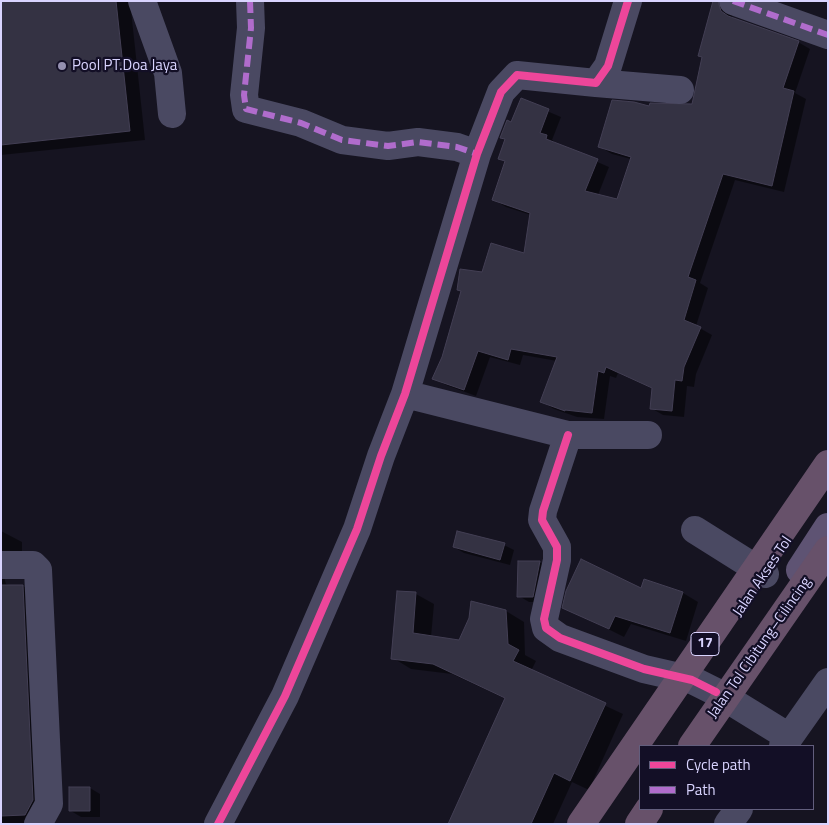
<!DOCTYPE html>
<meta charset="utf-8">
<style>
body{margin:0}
#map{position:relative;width:829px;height:825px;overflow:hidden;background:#161421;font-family:"Titillium Web",sans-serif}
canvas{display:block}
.frame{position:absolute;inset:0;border:2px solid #d9d4ff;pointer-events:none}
.legend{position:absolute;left:639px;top:745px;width:175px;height:65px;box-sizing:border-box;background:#130f26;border:1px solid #625e7d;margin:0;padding:6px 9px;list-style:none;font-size:15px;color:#d9d4ff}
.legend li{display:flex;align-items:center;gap:10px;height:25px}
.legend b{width:25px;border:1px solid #625e7d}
</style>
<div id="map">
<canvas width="829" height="825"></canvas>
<div class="frame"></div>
<ul class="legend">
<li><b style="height:6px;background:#ed469a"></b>Cycle path</li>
<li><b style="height:6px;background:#b06ccc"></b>Path</li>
</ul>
</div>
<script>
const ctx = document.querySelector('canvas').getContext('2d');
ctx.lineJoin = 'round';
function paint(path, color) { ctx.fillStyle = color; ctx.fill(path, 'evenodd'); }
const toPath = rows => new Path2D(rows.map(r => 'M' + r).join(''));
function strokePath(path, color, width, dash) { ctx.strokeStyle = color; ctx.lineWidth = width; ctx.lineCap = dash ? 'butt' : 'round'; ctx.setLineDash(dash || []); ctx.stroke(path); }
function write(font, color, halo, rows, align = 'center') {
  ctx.font = font + ' "Titillium Web",sans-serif'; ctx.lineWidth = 4.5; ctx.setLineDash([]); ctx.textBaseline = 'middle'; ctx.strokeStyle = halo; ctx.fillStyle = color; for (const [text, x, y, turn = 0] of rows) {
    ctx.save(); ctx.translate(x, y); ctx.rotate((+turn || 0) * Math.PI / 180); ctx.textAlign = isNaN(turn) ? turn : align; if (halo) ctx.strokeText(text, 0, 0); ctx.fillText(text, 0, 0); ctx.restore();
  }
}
const shadow = toPath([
 [1,1,130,1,145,140,1,155],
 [715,1,730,8,733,19,798,42,810,49,795,93,806,99,784,192,735,180,700,283,708,288,696,326,712,335,696,374,694,387,687,386,684,417,663,415,651,408,653,389,618,373,616,378,610,376,604,419,577,417,554,409,542,402,557,361,523,355,520,365,490,357,476,396,446,385,434,379,443,357,462,291,458,289,525,255,531,215,506,207,494,200,506,162,499,158,521,100,561,117,552,140,558,145,609,167,598,195,618,200,631,159,612,154,600,147,650,108,693,106],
 [1,531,22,542,22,560,4,577,6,584,11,586,23,586,42,597,46,824,1,824],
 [504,545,514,550,510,565,464,553,454,547],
 [539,562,549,568,543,602,529,602,519,596],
 [645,581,683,593,698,602,686,641,631,624,624,637,564,607,642,590],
 [416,594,434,604,431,637,460,641,506,611,524,622,525,655,536,661,531,671,623,714,589,790,572,782,553,824,449,824,506,699,452,674,411,669,393,658],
 [90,788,100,794,100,817,81,817,71,811]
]);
const building = toPath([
 [1,1,116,1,130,131,1,145,1,1],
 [713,1,718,1,721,11,728,16,799,41,783,88,794,91,772,186,723,174,688,277,696,280,684,320,701,327,684,367,682,381,675,380,672,411,650,409,652,388,606,367,604,373,598,371,592,413,565,410,565,411,540,402,557,357,511,349,508,360,478,351,464,390,432,379,442,357,461,291,457,290,460,269,482,272,491,243,524,253,530,213,492,200,505,161,498,159,505,139,500,138,507,120,511,122,521,98,549,109,540,133,547,135,546,139,598,159,585,191,617,199,631,157,598,147,612,100,634,102,649,106,650,103,692,104,702,57,698,56,713,1],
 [457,531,505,543,500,560,453,547,457,531],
 [581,559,641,588,644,579,683,592,670,633,615,616,609,629,562,608,566,591,581,559],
 [518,561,540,561,533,597,517,597,518,561],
 [1,585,23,585,33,800,25,815,1,816,1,585],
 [397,591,416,592,413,633,459,640,469,618,471,601,506,610,508,644,519,650,513,661,606,703,570,781,554,773,531,824,448,824,505,698,433,664,391,659,397,591],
 [69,787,90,787,90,811,69,811,69,787]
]);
const minor = toPath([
 [142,1,168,73,172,114],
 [250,1,251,28,244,95,246,109,301,123,342,140,388,146,418,142,457,147,477,154],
 [733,1,828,35],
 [596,83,680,90],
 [405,394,568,435,648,435],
 [568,435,543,511,542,520,557,547,557,560,544,619,546,628,560,638,644,669,692,680,716,692,789,737],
 [695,530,765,574],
 [1,565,33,565,38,570,49,804,38,824],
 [783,746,828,682],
 [218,824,285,696,357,529,381,456,405,394,477,154,501,92,517,75,596,83,608,66,628,1],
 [728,824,739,809]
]);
const major = toPath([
 [800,570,828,527]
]);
const highway = toPath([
 [639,824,649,809]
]);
const highwayBridge = toPath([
 [692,746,828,550],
 [581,824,828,464]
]);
const quiet = toPath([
 [250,1,251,28,244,95,246,109,301,123,342,140,388,146,418,142,457,147,477,154],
 [733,1,828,35]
]);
const cycleway = toPath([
 [568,435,543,511,542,520,557,547,557,560,544,619,546,628,560,638,644,669,692,680,716,692],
 [218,824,285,696,357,529,381,456,405,394,477,154,501,92,517,75,596,83,608,66,628,1]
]);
const markers = [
 [62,66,5,"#9591b1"]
];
const shields = [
 [705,644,28]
];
const shieldNames = [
 ["17",705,644]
];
const poiNames = [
 ["Pool PT.Doa Jaya",72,66]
];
const streetNames = [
 ["Jalan Akses Tol",763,577,-56],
 ["Jalan Tol Cibitung–Cilincing",760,648,-55]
];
paint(shadow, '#0007');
paint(building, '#343243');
strokePath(building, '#433f54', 1);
strokePath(minor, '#4a4962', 28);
strokePath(major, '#5e5373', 28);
strokePath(highway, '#67516a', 28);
strokePath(highwayBridge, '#67516a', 28);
strokePath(quiet, '#b06ccc', 6, [12, 6]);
strokePath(cycleway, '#ed469a', 8);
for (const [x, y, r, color] of markers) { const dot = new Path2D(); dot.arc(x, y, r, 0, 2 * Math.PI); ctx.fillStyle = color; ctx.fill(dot); strokePath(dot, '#130f26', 2); }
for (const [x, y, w] of shields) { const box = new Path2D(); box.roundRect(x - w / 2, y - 11.5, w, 23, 4); ctx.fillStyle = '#130f26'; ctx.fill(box); strokePath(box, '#d9d4ff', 1); }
write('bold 14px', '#d9d4ff', null, shieldNames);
write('15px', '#d9d4ff', '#130f26', poiNames, 'left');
write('15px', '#d9d4ff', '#130f26', streetNames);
</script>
